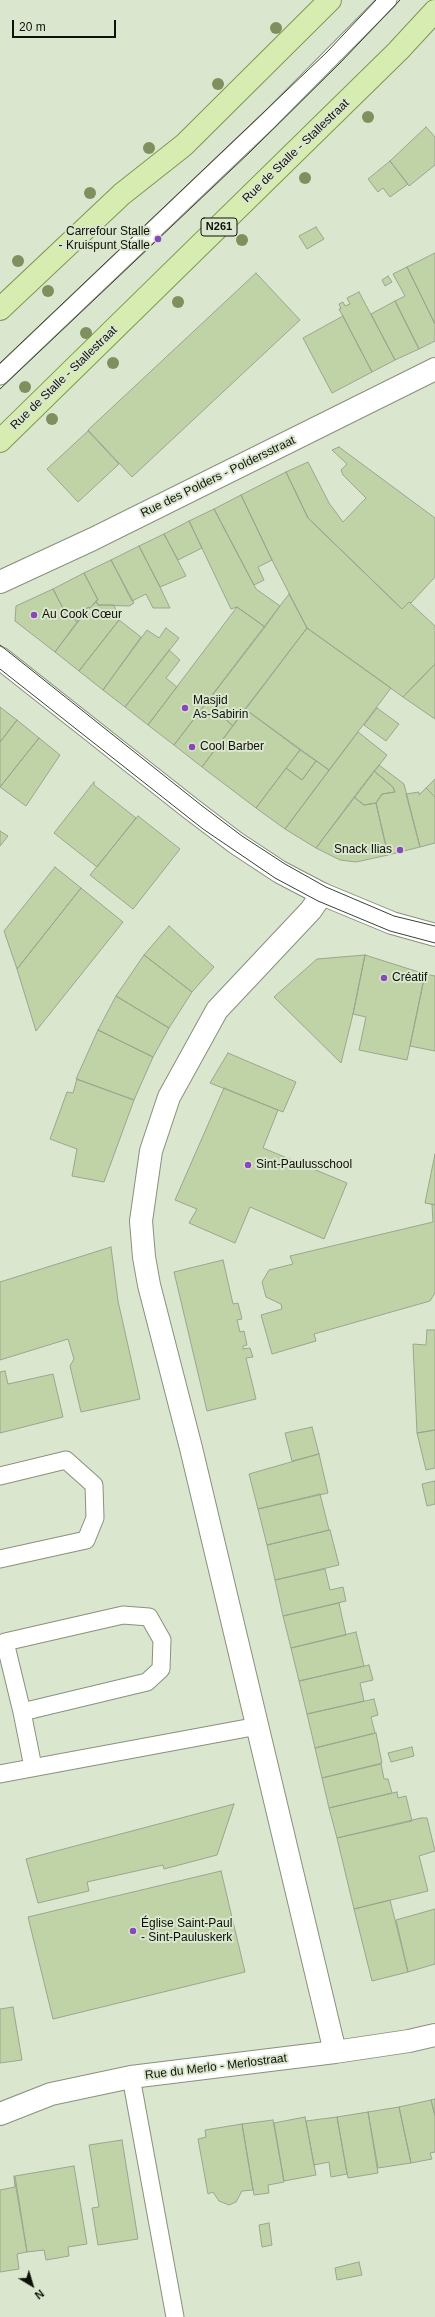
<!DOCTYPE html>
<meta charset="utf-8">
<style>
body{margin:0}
#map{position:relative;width:435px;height:2317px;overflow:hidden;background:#dbe6ce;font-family:Helvetica,sans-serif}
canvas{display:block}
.north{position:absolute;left:12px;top:2265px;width:40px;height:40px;-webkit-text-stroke:3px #dbe6ce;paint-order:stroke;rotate:142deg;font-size:11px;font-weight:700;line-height:16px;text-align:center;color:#0e1109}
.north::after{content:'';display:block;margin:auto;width:14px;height:18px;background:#0e1109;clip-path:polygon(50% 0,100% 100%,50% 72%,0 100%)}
.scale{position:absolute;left:12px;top:20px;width:104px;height:18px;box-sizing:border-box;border:2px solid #0e1109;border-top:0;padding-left:5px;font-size:12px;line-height:14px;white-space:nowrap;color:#0e1109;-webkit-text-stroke:3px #dbe6ce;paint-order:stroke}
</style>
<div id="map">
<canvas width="435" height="2317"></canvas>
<div class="north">N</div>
<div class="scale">20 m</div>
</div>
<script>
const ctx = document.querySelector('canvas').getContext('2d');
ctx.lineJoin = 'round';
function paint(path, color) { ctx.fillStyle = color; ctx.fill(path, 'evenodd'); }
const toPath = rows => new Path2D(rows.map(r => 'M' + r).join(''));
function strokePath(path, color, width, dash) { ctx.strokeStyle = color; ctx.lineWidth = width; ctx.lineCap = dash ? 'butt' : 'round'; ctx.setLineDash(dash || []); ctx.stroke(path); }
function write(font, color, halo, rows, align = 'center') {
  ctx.font = font + ' Helvetica,sans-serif'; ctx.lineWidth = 4; ctx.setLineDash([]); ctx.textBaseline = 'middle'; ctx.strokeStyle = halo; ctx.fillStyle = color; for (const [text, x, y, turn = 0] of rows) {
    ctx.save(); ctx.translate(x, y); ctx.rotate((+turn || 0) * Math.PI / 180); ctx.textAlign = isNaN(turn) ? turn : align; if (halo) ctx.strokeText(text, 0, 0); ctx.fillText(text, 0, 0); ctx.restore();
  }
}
const building = toPath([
 [426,127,435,137,435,165,409,186,390,161,426,127],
 [390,161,408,184,390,197,383,188,378,192,368,179,390,161],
 [316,227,324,239,307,249,299,236,316,227],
 [435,253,435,324,407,267,435,253],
 [407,267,435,324,435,341,419,349,395,301,405,296,393,274,407,267],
 [256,273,300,320,132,477,88,430,256,273],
 [388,276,392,282,385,286,382,280,388,276],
 [359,292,395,360,372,372,339,309,341,309,339,304,343,302,345,306,350,304,347,298,359,292],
 [395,301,419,349,395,360,371,314,395,301],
 [343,316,372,372,332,393,303,338,343,316],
 [88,431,119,464,78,502,47,469,88,431],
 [339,447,435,518,435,577,411,603,409,602,402,609,308,518,286,472,308,462,329,503,343,522,366,498,343,475,341,470,347,464,332,450,339,447],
 [286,472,308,518,402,609,409,602,435,626,435,664,403,697,307,628,272,560,241,495,286,472],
 [241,495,272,560,258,567,264,580,254,585,214,509,241,495],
 [214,509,256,589,280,606,265,627,237,607,231,609,189,521,214,509],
 [189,521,202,548,178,560,164,534,189,521],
 [164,534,186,576,160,587,139,546,164,534],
 [139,546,160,587,170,608,153,608,146,594,132,601,111,560,139,546],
 [111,560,134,603,129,606,98,605,96,601,98,600,84,573,111,560],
 [84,573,98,600,90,608,88,607,78,622,66,614,53,589,84,573],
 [53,589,66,614,78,622,55,652,15,621,16,606,53,589],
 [289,594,307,628,242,714,234,708,225,719,233,726,202,767,174,745,289,594],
 [96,601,98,605,114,605,119,620,79,671,55,652,88,607,90,608,96,601],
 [237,607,265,627,174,745,148,725,237,607],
 [119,620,141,637,103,690,79,671,119,620],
 [166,628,179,638,125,707,103,690,147,630,159,638,166,628],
 [307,628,391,688,329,770,245,709,307,628],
 [169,650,180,660,166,678,177,687,148,725,125,707,169,650],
 [435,664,435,719,403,697,435,664],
 [0,707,17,720,0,742,0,707],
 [234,708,242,714,233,726,225,719,234,708],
 [377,708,399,724,386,741,364,725,377,708],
 [245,709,300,750,256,808,202,767,245,709],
 [17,720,39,738,0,787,0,742,17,720],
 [358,732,387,755,316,848,285,829,358,732],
 [39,738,60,755,26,806,0,787,39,738],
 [300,750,316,761,302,780,286,768,300,750],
 [316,761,329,770,285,829,256,808,286,768,302,780,316,761],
 [379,765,404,784,420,847,388,855,376,803,382,794,395,792,393,787,374,771,379,765],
 [374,771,393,787,395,792,382,794,376,803,364,805,354,797,374,771],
 [435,779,435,797,426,788,435,779],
 [94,782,94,785,136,818,97,867,54,833,94,782],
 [426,788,435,797,435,843,420,847,406,794,419,792,419,795,426,788],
 [354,797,364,805,376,803,388,855,356,862,340,860,316,848,354,797],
 [138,816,180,849,133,909,90,875,138,816],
 [0,831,8,836,0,846,0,831],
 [55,867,81,888,17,969,4,931,55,867],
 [81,888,123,922,36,1031,17,969,81,888],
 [169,926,214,967,192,992,144,955,169,926],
 [144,955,192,992,169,1028,116,996,144,955],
 [365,955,425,974,407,1060,359,1050,366,1017,353,1014,365,955],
 [365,955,353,1014,341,1063,274,997,317,959,365,955],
 [425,974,435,976,435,1051,410,1046,425,974],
 [116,996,169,1028,153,1057,98,1030,116,996],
 [98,1030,153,1057,134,1100,76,1079,98,1030],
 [228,1053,296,1082,283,1112,210,1083,228,1053],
 [77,1079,134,1100,104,1182,72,1176,77,1149,50,1139,67,1092,73,1093,77,1079],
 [224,1088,278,1110,263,1148,347,1183,324,1239,250,1207,235,1243,189,1223,197,1209,175,1200,224,1088],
 [435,1154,435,1205,425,1203,435,1154],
 [432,1204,435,1205,435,1293,430,1301,314,1334,316,1341,272,1354,261,1315,282,1309,281,1304,266,1297,262,1282,269,1270,293,1264,290,1256,433,1222,432,1204],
 [111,1247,118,1301,140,1399,81,1412,70,1366,74,1359,68,1339,0,1360,0,1282,111,1247],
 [223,1260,233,1304,238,1303,242,1319,237,1320,240,1332,244,1331,247,1345,243,1346,243,1349,250,1348,253,1357,246,1358,256,1399,207,1411,174,1272,223,1260],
 [427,1330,435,1330,435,1430,417,1433,413,1344,426,1345,427,1330],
 [5,1371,8,1384,53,1374,63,1417,0,1433,0,1372,5,1371],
 [312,1427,319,1454,292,1461,285,1433,312,1427],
 [435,1430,435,1468,426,1470,417,1433,435,1430],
 [319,1454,328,1493,258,1509,249,1474,319,1454],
 [435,1481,435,1504,427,1506,422,1484,435,1481],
 [320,1494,329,1530,267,1545,258,1509,320,1494],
 [330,1530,339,1565,275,1580,267,1545,330,1530],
 [325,1569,330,1590,343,1587,346,1601,283,1616,275,1580,325,1569],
 [339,1603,346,1635,291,1648,283,1616,339,1603],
 [356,1632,364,1666,299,1681,291,1648,356,1632],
 [369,1665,373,1680,360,1683,364,1701,307,1714,299,1681,369,1665],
 [374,1699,378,1715,371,1717,375,1733,315,1748,307,1714,374,1699],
 [376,1733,382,1763,322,1778,315,1748,376,1733],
 [412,1747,414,1756,391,1762,388,1753,412,1747],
 [381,1764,384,1779,388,1779,392,1793,329,1808,322,1778,381,1764],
 [397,1792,398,1798,406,1796,412,1821,337,1838,329,1808,397,1792],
 [234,1804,217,1855,164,1869,163,1865,87,1882,89,1891,38,1903,26,1859,234,1804],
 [421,1818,427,1818,435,1851,419,1856,428,1891,354,1909,337,1838,421,1818],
 [221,1871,245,1972,53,2019,28,1917,221,1871],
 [390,1900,408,1972,372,1981,354,1909,390,1900],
 [435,1909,435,1964,408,1972,396,1920,435,1909],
 [13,2007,22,2060,0,2063,0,2009,13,2007],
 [435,2099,435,2116,431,2100,435,2099],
 [431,2100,435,2116,435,2152,430,2153,432,2159,411,2163,399,2107,431,2100],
 [399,2107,411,2163,378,2168,368,2112,399,2107],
 [368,2112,378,2173,348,2178,337,2117,368,2112],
 [305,2117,316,2175,284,2181,274,2123,305,2117],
 [337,2117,347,2174,331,2177,329,2162,314,2165,306,2121,337,2117],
 [273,2120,284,2182,268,2185,269,2193,254,2195,242,2124,273,2120],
 [242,2124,253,2190,242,2191,236,2202,229,2205,219,2201,213,2192,208,2194,198,2139,206,2137,205,2130,242,2124],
 [122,2140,138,2239,98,2245,92,2208,99,2207,89,2145,122,2140],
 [74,2166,87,2244,68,2247,69,2256,46,2260,44,2250,27,2252,15,2176,74,2166],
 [14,2176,27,2252,17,2254,19,2269,0,2272,0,2190,15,2187,14,2176],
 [269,2223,272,2245,262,2247,259,2225,269,2223],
 [359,2262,362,2275,337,2280,335,2268,359,2262]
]);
const lane = toPath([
 [0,376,268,121,388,0],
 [0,1476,66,1460,94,1485,95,1518,86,1540,0,1559],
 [22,1712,147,1682,161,1669,162,1640,149,1617,123,1615,5,1642,22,1712,33,1767],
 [0,1774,258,1726],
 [131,2077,175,2317]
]);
const street = toPath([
 [0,582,93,539,435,369],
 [322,894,311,910,217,1010,169,1097,151,1151,141,1221,144,1257,149,1285,191,1448,335,2052],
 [0,2114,51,2094,131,2077,335,2052,409,2041,435,2035]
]);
const secondary = toPath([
 [0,658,190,808,236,843,280,872,322,894,392,923,435,935]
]);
const primary = toPath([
 [0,309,122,194,184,145,330,0],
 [0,441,398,51,435,11]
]);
const tram = toPath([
 [0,363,327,52,376,0],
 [0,389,250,152,340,63,400,0],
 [0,645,201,805,242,836,285,864,326,887,394,916,435,926],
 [0,669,203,829,275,878,318,901,390,931,435,943]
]);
const trees = [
 [276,28],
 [218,84],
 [368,117],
 [149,148],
 [305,178],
 [90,193],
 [242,240],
 [18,261],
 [48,291],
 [178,302],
 [86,333],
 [113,363],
 [25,387],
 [52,419]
];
const markers = [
 [158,239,4,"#8848bd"],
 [34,615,4,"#8848bd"],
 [185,708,4,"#8848bd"],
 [192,747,4,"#8848bd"],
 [400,850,4,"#8848bd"],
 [384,978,4,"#8848bd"],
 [248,1165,4,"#8848bd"],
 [133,1931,4,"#8848bd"]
];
const shields = [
 [219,227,36]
];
const shieldNames = [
 ["N261",219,227]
];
const streetNames = [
 ["Rue de Stalle - Stallestraat",296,151,-44],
 ["Rue de Stalle - Stallestraat",64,378,-44],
 ["Rue des Polders - Poldersstraat",218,477,-26],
 ["Rue du Merlo - Merlostraat",216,2067,-7]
];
const poiNames = [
 ["Carrefour Stalle",150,232,"right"],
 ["- Kruispunt Stalle",150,246,"right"],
 ["Au Cook Cœur",42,615],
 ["Masjid",193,701],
 ["As-Sabirin",193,715],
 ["Cool Barber",200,747],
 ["Snack Ilias",392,850,"right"],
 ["Créatif",392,978],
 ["Sint-Paulusschool",256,1165],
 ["Église Saint-Paul",141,1924],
 ["- Sint-Pauluskerk",141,1938]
];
paint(building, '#c0d3a6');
strokePath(building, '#9ba58f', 1);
strokePath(lane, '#88917c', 19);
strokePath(street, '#88917c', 24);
strokePath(secondary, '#88917c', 24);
strokePath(primary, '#7e9854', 24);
strokePath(lane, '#fff', 17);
strokePath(street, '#fff', 22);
strokePath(secondary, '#fff', 22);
strokePath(primary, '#d6ecb1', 22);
strokePath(tram, '#3c4135', 1);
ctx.fillStyle = '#7f905e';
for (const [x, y] of trees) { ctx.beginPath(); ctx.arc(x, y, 6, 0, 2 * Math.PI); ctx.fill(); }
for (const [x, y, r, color] of markers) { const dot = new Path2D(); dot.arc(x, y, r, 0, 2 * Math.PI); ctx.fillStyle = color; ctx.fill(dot); strokePath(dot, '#dbe6ce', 1.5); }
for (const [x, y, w] of shields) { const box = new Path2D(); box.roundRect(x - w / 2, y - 9, w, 18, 3); ctx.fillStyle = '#dbe6ce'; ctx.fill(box); strokePath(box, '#0e1109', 1); }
write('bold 11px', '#0e1109', null, shieldNames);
write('12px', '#0e1109', '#dbe6ce', streetNames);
write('12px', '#0e1109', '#dbe6ce', poiNames, 'left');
</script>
